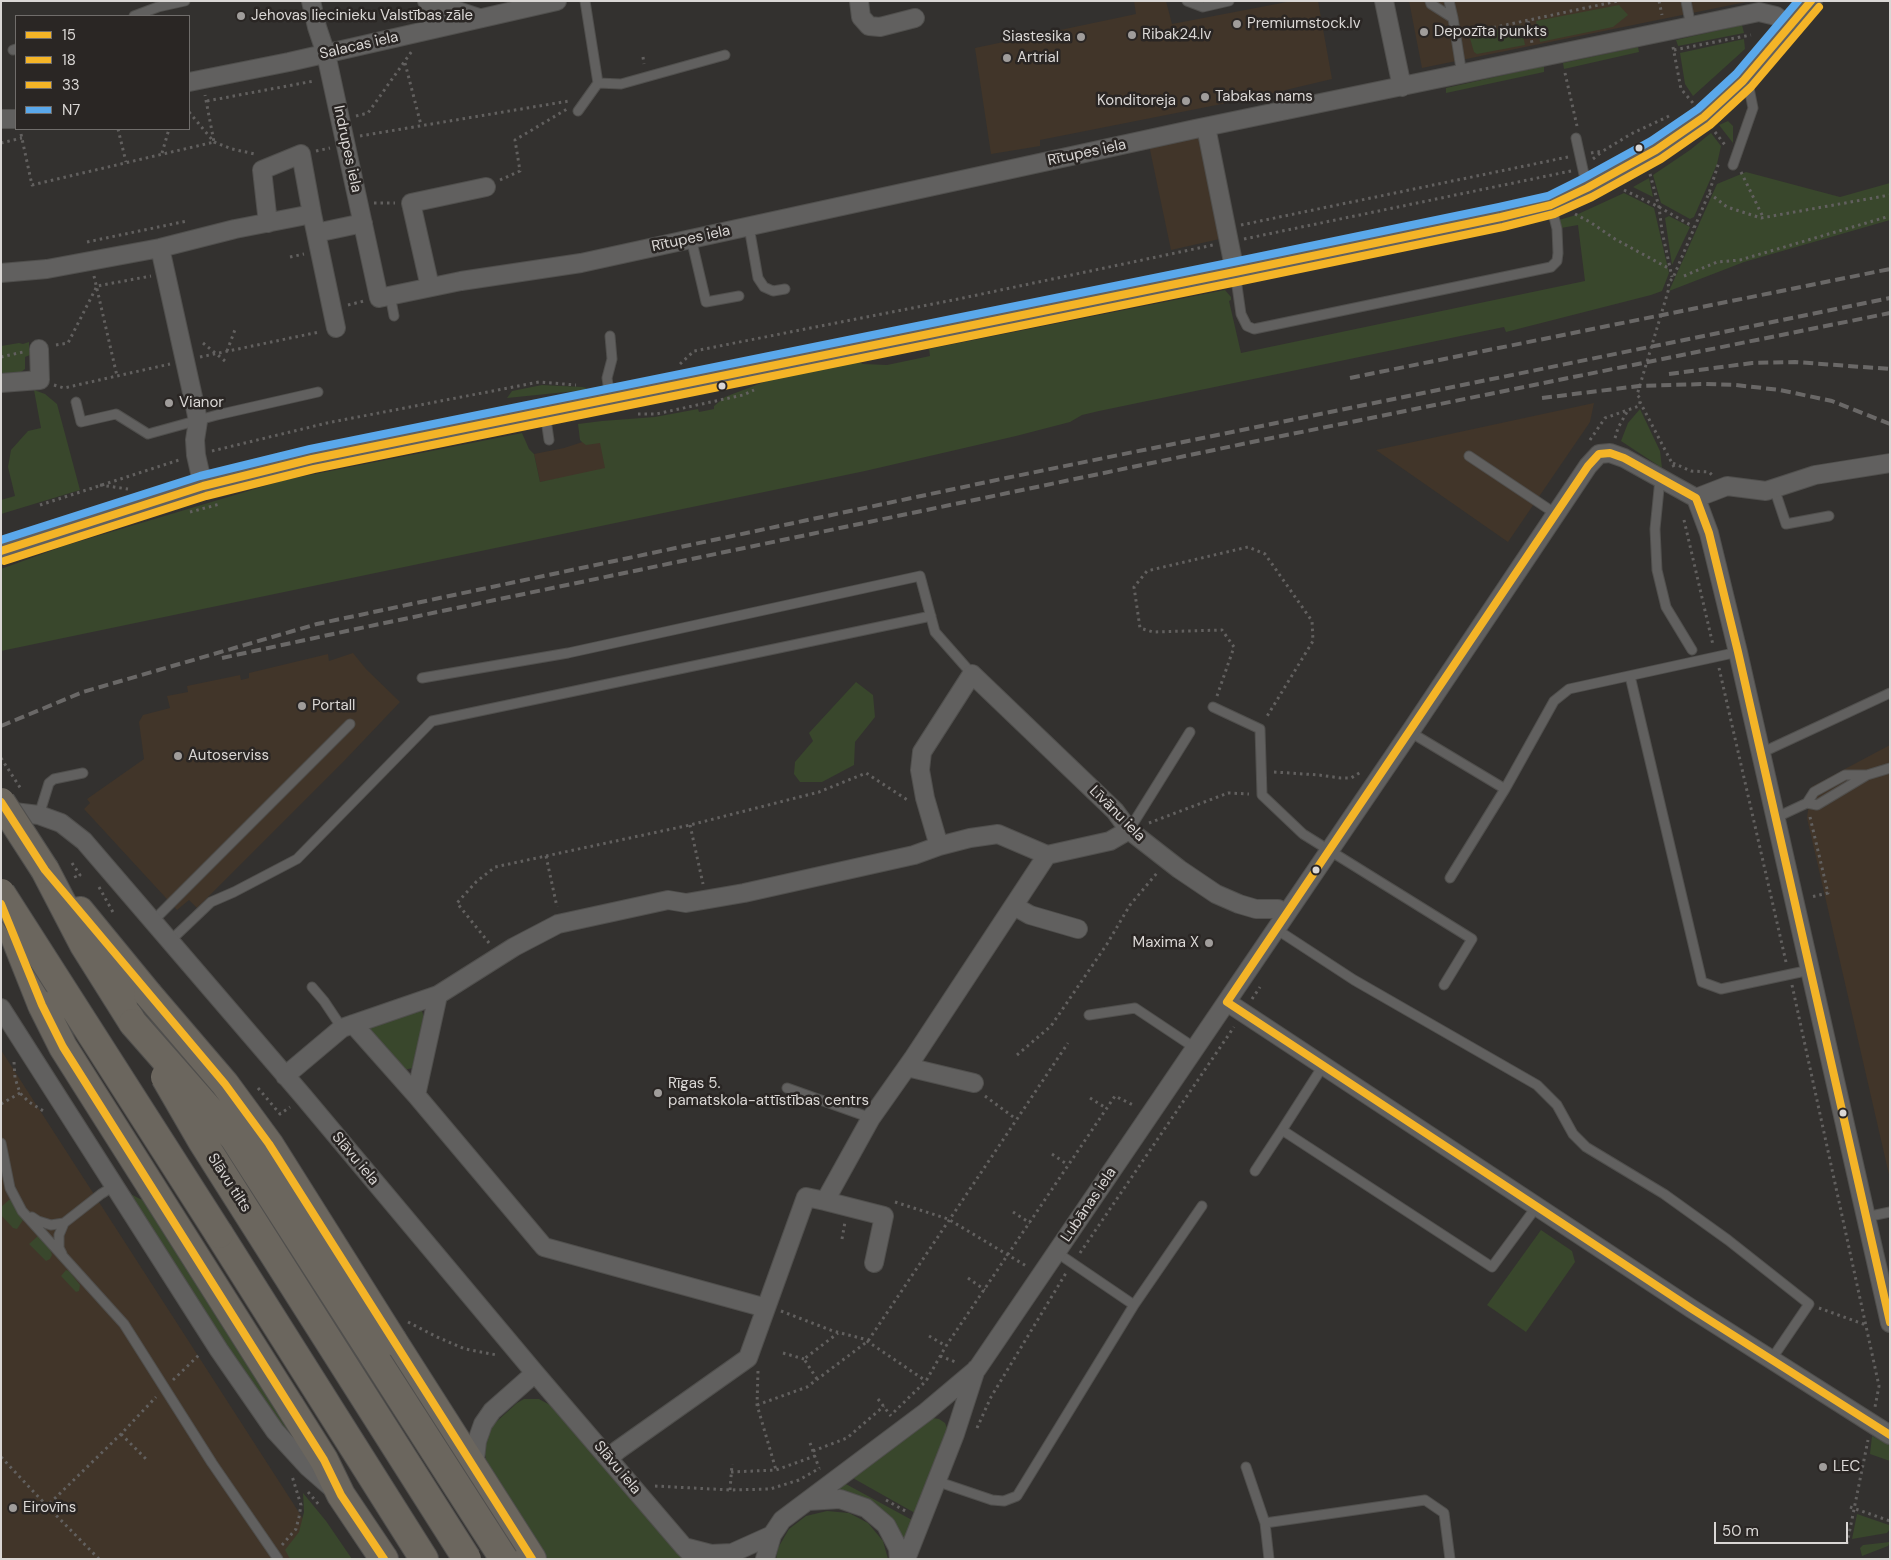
<!DOCTYPE html>
<meta charset="utf-8">
<style>
body{margin:0}
#map{position:relative;width:1891px;height:1560px;overflow:hidden;background:#33312f;font-family:"DM Sans",sans-serif}
canvas{display:block}
.frame{position:absolute;inset:0;border:2px solid #dad7d5;pointer-events:none}
.legend{position:absolute;left:15px;top:15px;width:175px;height:115px;box-sizing:border-box;background:#2a2624;border:1px solid #706d6b;margin:0;padding:6px 9px;list-style:none;font-size:15px;color:#dad7d5}
.legend li{display:flex;align-items:center;gap:10px;height:25px}
.legend b{width:25px;border:1px solid #706d6b}
.scale{position:absolute;left:1714px;top:1522px;width:134px;height:22px;box-sizing:border-box;border:2px solid #dad7d5;border-top:0;padding-left:6px;font-size:15px;line-height:18px;white-space:nowrap;color:#dad7d5;-webkit-text-stroke:4px #2a2624;paint-order:stroke}
</style>
<div id="map">
<canvas width="1891" height="1560"></canvas>
<div class="frame"></div>
<ul class="legend">
<li><b style="height:6px;background:#f4b427"></b>15</li>
<li><b style="height:6px;background:#f4b427"></b>18</li>
<li><b style="height:6px;background:#f4b427"></b>33</li>
<li><b style="height:6px;background:#5aa8eb"></b>N7</li>
</ul>
<div class="scale">50 m</div>
</div>
<script>
const ctx = document.querySelector('canvas').getContext('2d');
ctx.lineJoin = 'round';
function paint(path, color) { ctx.fillStyle = color; ctx.fill(path, 'evenodd'); }
const toPath = rows => new Path2D(rows.map(r => 'M' + r).join(''));
function strokePath(path, color, width, dash) { ctx.strokeStyle = color; ctx.lineWidth = width; ctx.lineCap = dash ? 'butt' : 'round'; ctx.setLineDash(dash || []); ctx.stroke(path); }
function write(font, color, halo, rows, align = 'center') {
  ctx.font = font + ' "DM Sans",sans-serif'; ctx.lineWidth = 5; ctx.setLineDash([]); ctx.textBaseline = 'middle'; ctx.strokeStyle = halo; ctx.fillStyle = color; for (const [text, x, y, turn = 0] of rows) {
    ctx.save(); ctx.translate(x, y); ctx.rotate((+turn || 0) * Math.PI / 180); ctx.textAlign = isNaN(turn) ? turn : align; if (halo) ctx.strokeText(text, 0, 0); ctx.fillText(text, 0, 0); ctx.restore();
  }
}
const commercial = toPath([
 [1134,1,1166,1,1172,24,1292,1,1318,1,1332,79,1252,98,1040,140,1040,146,991,154,975,48,1136,14],
 [1409,1,1751,1,1422,68],
 [1204,134,1224,238,1171,250,1149,145],
 [1594,403,1590,422,1508,542,1376,450],
 [607,434,614,469,540,482,534,454,564,448],
 [353,653,366,669,400,702,345,760,197,908,189,900,177,910,84,809,90,803,87,799,144,759,139,722,143,715,170,708,167,696,188,692,187,686,240,675,241,680,249,678,249,673,328,654,329,661],
 [1890,745,1890,1179,1807,818,1811,787],
 [1,1050,329,1559,1,1559]
]);
const green = toPath([
 [1619,5,1628,15,1613,27,1540,42,1536,21],
 [1521,25,1525,45,1477,54,1474,52,1469,35],
 [1742,25,1744,33,1678,46,1676,40],
 [1744,39,1745,49,1693,96,1685,84,1680,53],
 [1638,47,1639,52,1564,69,1563,63],
 [1544,66,1544,72,1446,93,1446,88],
 [1728,121,1733,126,1733,143,1719,125],
 [1711,133,1721,146,1717,164,1694,217,1690,219,1661,203,1653,175,1690,150],
 [1746,172,1840,197,1890,183,1890,220,1744,262,1669,291,1717,184],
 [1649,178,1653,197,1633,187],
 [1624,193,1654,208,1669,273,1662,291,1651,295,1506,332,1504,327,1099,411,1082,415,1070,422,1016,436,865,471,1,651,1,569,64,546,285,480,522,433,529,449,534,454,540,482,605,468,600,443,586,445,582,442,580,440,578,424,602,421,655,417,698,409,699,412,714,409,714,406,725,397,769,380,857,361,863,364,887,365,930,356,929,349,1225,290,1231,297,1231,300,1229,301,1241,353,1585,281,1578,225,1561,228,1559,220,1576,215],
 [1669,216,1690,227,1672,265,1665,218],
 [29,342,29,350,35,350,35,353,25,357,25,369,21,372,1,375,1,346,19,343,23,344],
 [542,385,582,387,586,388,586,390,507,398,512,391],
 [34,390,45,394,57,404,80,490,1,514,1,500,15,496,8,467,11,450,28,431,41,428],
 [1640,409,1660,451,1662,468,1621,441,1628,423],
 [856,682,873,695,875,717,855,742,854,765,822,782,800,782,794,774,795,762,813,741,809,733],
 [414,1010,422,1011,424,1018,412,1068,405,1070,369,1029,372,1021],
 [127,1192,140,1199,151,1202,314,1460,264,1405],
 [9,1200,12,1200,23,1220,17,1229,13,1228,1,1215,1,1207],
 [1541,1230,1572,1251,1575,1262,1526,1332,1487,1305],
 [38,1236,51,1251,52,1255,50,1259,46,1261,29,1244],
 [66,1270,69,1271,80,1285,79,1291,76,1292,61,1276],
 [524,1399,539,1399,550,1405,684,1559,546,1559,488,1469,484,1449,487,1435,495,1423,517,1403],
 [933,1418,939,1419,945,1423,948,1430,915,1513,851,1477,925,1422],
 [1872,1436,1889,1445,1890,1461,1870,1454],
 [844,1483,912,1520,903,1544,833,1492],
 [303,1493,326,1521,352,1559,290,1559,285,1550,299,1532,304,1512],
 [827,1511,849,1513,868,1523,883,1541,888,1559,776,1559,778,1548,789,1529,806,1516],
 [1857,1514,1889,1525,1890,1529,1887,1533,1852,1539],
 [1890,1542,1888,1546,1862,1556,1860,1548,1863,1545]
]);
const path = toPath([
 [1659,1,1662,15],
 [1528,21,1532,43],
 [1468,33,1618,1],
 [1673,47,1681,89,1693,103],
 [1674,50,1751,35],
 [643,57,644,64],
 [405,63,421,125],
 [1565,73,1577,126],
 [207,101,314,81],
 [189,112,214,142,232,149,255,154],
 [356,116,368,113,412,51],
 [118,129,126,162],
 [1715,132,1725,145,1725,147],
 [21,134,32,185,214,142,205,95],
 [360,136,569,101],
 [1,143,22,138],
 [316,151,330,148],
 [162,153,169,129],
 [1591,153,1603,151,1631,134,1669,116],
 [1593,159,1603,151],
 [1741,172,1763,217],
 [1650,174,1659,207,1662,231,1672,277],
 [500,180,520,171,515,140,567,109],
 [1624,190,1659,207,1694,227],
 [1709,193,1727,207,1761,218,1890,195],
 [374,203,395,203],
 [1575,214,1590,222,1615,239,1670,269],
 [1241,225,1568,157],
 [1244,239,1571,171],
 [87,242,187,221],
 [290,257,304,254],
 [94,276,117,376],
 [1684,276,1717,262,1740,260,1890,216],
 [348,305,364,301],
 [203,343,225,361],
 [56,345,68,343,97,286,151,276],
 [227,351,236,327],
 [1,357,23,352],
 [200,357,319,332],
 [680,364,694,351,963,298,1213,245],
 [54,385,64,388,170,364],
 [638,414,656,414,743,395,754,390],
 [1615,438,1618,428,1628,410],
 [1590,440,1605,418,1639,406,1640,402],
 [212,451,327,423,539,382,576,385],
 [1673,463,1691,471,1709,472,1712,475],
 [1674,467,1640,402,1640,398,1637,395,1669,288,1668,283,1673,278,1709,193,1719,162],
 [100,485,128,489],
 [40,505,179,460],
 [190,512,220,504],
 [1684,520,1713,645],
 [1719,668,1786,962],
 [1217,696,1234,647,1222,630,1153,632,1140,628,1134,587,1147,571,1248,547,1265,554,1312,621,1313,641,1266,718],
 [1274,772,1319,775,1341,778,1351,778,1361,772],
 [1810,817,1828,893,1811,897],
 [1149,823,1228,793,1249,794],
 [690,825,703,884],
 [546,856,557,907],
 [72,863,80,875,76,878,74,874],
 [99,887,114,914],
 [489,943,457,903,476,882,495,867,690,825,819,792,866,773,909,801],
 [1792,985,1879,1386,1875,1407],
 [1252,999,1260,987],
 [1017,1055,1051,1026,1107,944,1130,905,1157,873],
 [14,1062,15,1078,20,1093,29,1102,45,1112],
 [258,1088,280,1114,290,1107],
 [985,1096,1016,1119],
 [1090,1098,1106,1108],
 [1,1104,20,1093],
 [1052,1154,1068,1165],
 [895,1202,948,1219,1028,1267],
 [1013,1212,1030,1223],
 [842,1239,845,1222],
 [1080,1253,1234,1027],
 [968,1278,985,1290],
 [1819,1308,1866,1325],
 [781,1311,833,1331,864,1339,926,1381],
 [408,1322,437,1337,465,1349,497,1355],
 [929,1336,946,1346],
 [783,1353,804,1359],
 [940,1356,958,1363],
 [758,1371,757,1405,776,1470],
 [817,1379,804,1359,838,1333],
 [173,1380,201,1353],
 [878,1399,891,1416],
 [757,1405,807,1387,868,1341,1068,1043],
 [894,1412,926,1381,946,1346,1115,1096,1135,1106],
 [977,1428,991,1397,1066,1273],
 [121,1434,148,1461],
 [810,1443,819,1468],
 [813,1451,847,1438,884,1406],
 [1,1457,47,1506,44,1510],
 [731,1472,776,1470,815,1456],
 [655,1486,730,1490,770,1489,799,1480,820,1468],
 [730,1490,732,1464],
 [308,1492,320,1506],
 [886,1500,907,1512],
 [1850,1507,1890,1521],
 [1847,1544,1868,1440],
 [282,1545,296,1529,299,1517,301,1505,292,1476],
 [99,1559,47,1506,121,1434,156,1397]
]);
const service = toPath([
 [585,1,598,83,621,84,725,55],
 [1187,1,1203,7,1229,1],
 [1430,1,1431,4,1453,18,1462,75],
 [1449,1,1453,18],
 [1686,1,1691,27],
 [134,16,158,7,185,1],
 [13,50,16,49],
 [578,111,598,83],
 [1576,138,1587,188],
 [1733,165,1753,108,1749,88,1744,81],
 [749,227,758,278,764,287,773,291,785,289],
 [691,238,706,302,739,296],
 [1235,272,1241,314,1247,326,1254,329,1551,267,1557,261,1558,253,1557,229,1551,205],
 [390,295,394,316],
 [610,398,607,378,612,359,610,336],
 [76,402,81,422,116,414,148,434,217,415,318,392],
 [545,413,549,440],
 [1469,456,1556,514],
 [1660,479,1655,529,1657,570,1666,607,1692,650],
 [1774,488,1786,524,1829,516],
 [1630,676,1702,982,1721,989,1810,970],
 [422,678,568,653,920,576,935,632,972,674],
 [1213,707,1260,729,1262,795,1303,834,1472,939,1444,985],
 [1410,732,1505,789,1554,701,1569,689,1738,652],
 [1761,753,1890,693],
 [1807,803,1817,805,1867,775],
 [39,815,49,783,54,779,83,773],
 [1775,818,1807,803,1814,792,1845,775,1867,775,1890,768],
 [1129,830,1190,732],
 [1450,878,1505,789],
 [153,921,350,724],
 [1276,929,1354,980,1537,1085,1557,1105,1573,1134,1586,1147,1664,1194,1728,1240,1809,1304,1771,1360],
 [170,941,211,902,234,892,297,859,432,721,931,616],
 [312,987,324,1001,342,1028],
 [1089,1015,1135,1008,1195,1048],
 [787,1088,871,1118],
 [1282,1130,1323,1066],
 [1,1143,10,1188,22,1211,124,1324,212,1463,278,1559],
 [1255,1171,1282,1130,1492,1267,1537,1206],
 [32,1217,38,1221,51,1225,64,1223],
 [1866,1217,1890,1212],
 [1056,1252,1134,1305],
 [62,1254,59,1248,59,1235,64,1223,101,1194,114,1186],
 [1246,1467,1265,1523,1269,1559],
 [936,1481,992,1500,1004,1501,1017,1496,1134,1305,1202,1206],
 [1265,1523,1425,1500,1444,1513,1450,1559]
]);
const minor = toPath([
 [311,1,317,27,326,54,379,298,461,281,581,263,1195,129,1759,12,1776,16,1790,27],
 [427,1,479,18],
 [859,1,861,17,869,26,880,27,915,18],
 [1384,1,1402,87],
 [189,82,289,62,557,1],
 [1,119,16,119],
 [1206,127,1235,272],
 [268,223,262,170,301,154,312,214],
 [316,233,336,328],
 [160,248,195,406,198,421,195,440,196,455,203,486],
 [1,273,47,269,160,248,235,229,312,214,316,233,363,223],
 [430,287,411,203,486,187],
 [1,383,40,380,39,349],
 [1696,498,1727,486,1766,491,1815,475,1890,463],
 [2,816,14,812,39,815,61,823,84,841,303,1096,535,1373,684,1547,696,1559],
 [939,846,925,798,920,770,922,752,972,674,1115,811,1129,830,1179,869,1216,894,1239,904,1256,909,1278,909,1286,913],
 [1014,906,1030,915,1078,929],
 [1227,1002,1692,1309,1890,1435],
 [1,1008,219,1350,275,1431,308,1467,332,1488],
 [353,1024,416,1095,544,1247,766,1308],
 [907,1067,974,1083],
 [285,1076,342,1028,438,995,514,947,558,924,668,900,686,903,744,893,914,855,939,846,970,838,998,834,1047,855,1110,841,1129,830],
 [416,1095,438,995],
 [825,1201,884,1216,874,1263],
 [609,1458,618,1450,748,1358,806,1197,825,1201,871,1118,914,1057,1047,855],
 [479,1470,475,1459,477,1441,483,1424,492,1411,535,1373],
 [808,1501,840,1499,866,1508,886,1525,898,1548,899,1559],
 [684,1547,711,1554,732,1553,772,1535],
 [765,1559,772,1535,782,1520,926,1412,977,1369,1410,732,1588,466,1599,454,1610,453,1624,458,1696,498,1709,533,1738,652,1890,1323],
 [906,1559,955,1434,976,1369]
]);
const tertiary = toPath([
 [1,551,203,486,312,459,1235,272,1501,217,1551,205,1587,188,1656,150,1704,117,1743,81,1811,1]
]);
const trunk = toPath([
 [45,870,84,945,133,1023],
 [80,911,148,994],
 [5,912,42,1005],
 [219,1234,424,1559],
 [393,1341,532,1559],
 [290,1406,324,1460,341,1495,384,1559]
]);
const rail = toPath([
 [1669,374,1752,363,1795,362,1890,369],
 [1350,378,1890,269],
 [1542,398,1639,386,1705,384,1736,385,1780,390,1832,401,1890,424],
 [222,658,356,629,1257,441,1890,313],
 [1,726,83,692,317,624,1006,478,1890,298]
]);
const pathBridge = toPath([
 [1,758,21,789]
]);
const trunkBridge = toPath([
 [1,802,45,870],
 [1,893,219,1234],
 [148,994,225,1084,269,1144,393,1341],
 [42,1005,63,1047,290,1406],
 [133,1023,234,1138,504,1559],
 [165,1077,202,1141,467,1559]
]);
const bus1 = toPath([
 [1,551,203,486,312,459,1235,272,1501,217,1551,205,1587,188,1656,150,1704,117,1743,81,1811,1],
 [1,802,45,870,225,1084,269,1144,532,1559],
 [1,904,42,1005,63,1047,324,1460,341,1495,384,1559]
]);
const bus2 = toPath([
 [4,561,206,496,314,469,1237,282,1503,227,1554,214,1592,197,1661,159,1710,125,1751,87,1819,7]
]);
const bus3 = toPath([
 [1890,1322,1738,652,1709,533,1696,498,1624,458,1610,453,1599,454,1588,466,1227,1002,1692,1309,1890,1435]
]);
const bus4 = toPath([
 [1,540,200,476,310,449,1233,262,1499,207,1548,196,1582,179,1651,141,1698,109,1736,74,1798,1]
]);
const markers = [
 [241,16,5,"#a09d9b"],
 [1237,24,5,"#a09d9b"],
 [1424,32,5,"#a09d9b"],
 [1132,35,5,"#a09d9b"],
 [1081,37,5,"#a09d9b"],
 [1007,58,5,"#a09d9b"],
 [1205,97,5,"#a09d9b"],
 [1186,101,5,"#a09d9b"],
 [1639,148,4.5,"#dad7d5"],
 [722,386,4.5,"#dad7d5"],
 [169,403,5,"#a09d9b"],
 [302,706,5,"#a09d9b"],
 [178,756,5,"#a09d9b"],
 [1316,870,4.5,"#dad7d5"],
 [1209,943,5,"#a09d9b"],
 [658,1093,5,"#a09d9b"],
 [1843,1113,4.5,"#dad7d5"],
 [1823,1467,5,"#a09d9b"],
 [13,1508,5,"#a09d9b"]
];
const poiNames = [
 ["Jehovas liecinieku Valstības zāle",251,16],
 ["Premiumstock.lv",1247,24],
 ["Depozīta punkts",1434,32],
 ["Ribak24.lv",1142,35],
 ["Siastesika",1071,37,"right"],
 ["Artrial",1017,58],
 ["Tabakas nams",1215,97],
 ["Konditoreja",1176,101,"right"],
 ["Vianor",179,403],
 ["Portall",312,706],
 ["Autoserviss",188,756],
 ["Maxima X",1199,943,"right"],
 ["Rīgas 5.",668,1084],
 ["pamatskola-attīstības centrs",668,1101],
 ["LEC",1833,1467],
 ["Eirovīns",23,1508]
];
const streetNames = [
 ["Salacas iela",359,46,-13],
 ["Indrupes iela",347,149,78],
 ["Rītupes iela",1087,153,-12],
 ["Rītupes iela",691,239,-12],
 ["Līvānu iela",1117,814,45],
 ["Slāvu iela",355,1159,50],
 ["Slāvu tilts",229,1183,57],
 ["Lubānas iela",1089,1205,-56],
 ["Slāvu iela",617,1468,50]
];
paint(commercial, '#413529');
paint(green, '#39472c');
strokePath(service, '#504f4d', 11);
strokePath(minor, '#504f4d', 20);
strokePath(tertiary, '#504f4d', 24);
strokePath(trunk, '#504f4d', 30);
strokePath(path, '#62605f', 3, [2.5, 4]);
strokePath(service, '#61605f', 9);
strokePath(minor, '#61605f', 18);
strokePath(tertiary, '#61605f', 21);
strokePath(trunk, '#6b665e', 28);
strokePath(rail, '#6a6867', 4, [10, 5]);
strokePath(trunkBridge, '#504f4d', 30, []);
strokePath(pathBridge, '#62605f', 3, [2.5, 4]);
strokePath(trunkBridge, '#6b665e', 28);
strokePath(bus1, '#f4b427', 8);
strokePath(bus2, '#f4b427', 8);
strokePath(bus3, '#f4b427', 8);
strokePath(bus4, '#5aa8eb', 8);
for (const [x, y, r, color] of markers) { const dot = new Path2D(); dot.arc(x, y, r, 0, 2 * Math.PI); ctx.fillStyle = color; ctx.fill(dot); strokePath(dot, '#2a2624', 2); }
write('15px', '#dad7d5', '#2a2624', poiNames, 'left');
write('15px', '#dad7d5', '#2a2624', streetNames);
</script>
